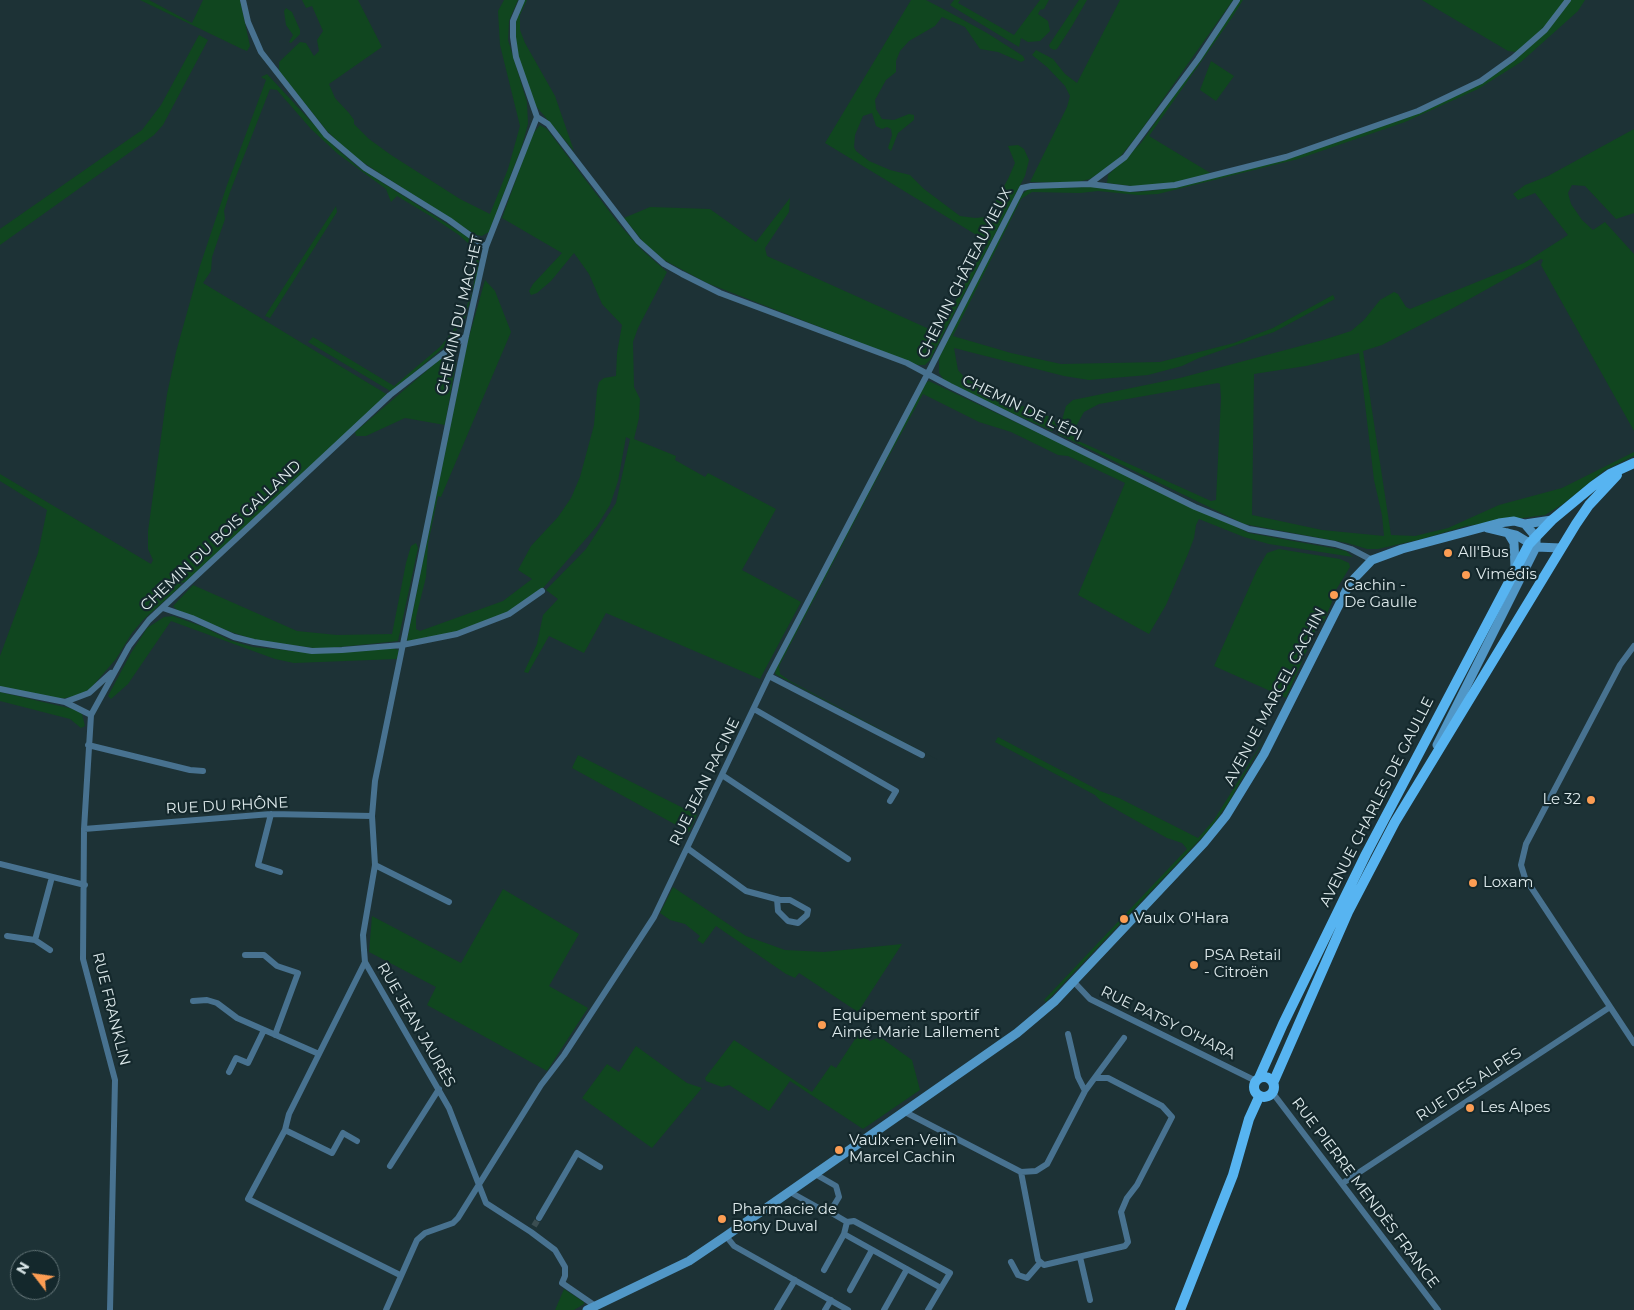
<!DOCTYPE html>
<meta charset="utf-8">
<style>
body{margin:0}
#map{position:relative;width:1634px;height:1310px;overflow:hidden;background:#1d3236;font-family:Montserrat,sans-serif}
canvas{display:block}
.north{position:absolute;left:10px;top:1250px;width:50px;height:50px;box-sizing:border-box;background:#14282c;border:1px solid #647578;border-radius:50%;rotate:300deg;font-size:14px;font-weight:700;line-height:20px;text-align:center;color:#dde9eb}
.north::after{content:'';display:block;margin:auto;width:18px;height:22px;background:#fc9d53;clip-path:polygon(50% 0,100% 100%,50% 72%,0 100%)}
</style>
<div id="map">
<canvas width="1634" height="1310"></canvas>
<div class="north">N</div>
</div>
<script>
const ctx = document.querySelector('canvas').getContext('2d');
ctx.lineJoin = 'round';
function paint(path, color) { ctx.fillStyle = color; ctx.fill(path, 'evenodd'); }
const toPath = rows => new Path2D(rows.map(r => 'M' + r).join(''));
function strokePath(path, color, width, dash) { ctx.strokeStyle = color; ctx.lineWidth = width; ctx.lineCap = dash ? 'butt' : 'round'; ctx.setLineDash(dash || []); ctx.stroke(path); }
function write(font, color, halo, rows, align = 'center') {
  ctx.font = font + ' Montserrat,sans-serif'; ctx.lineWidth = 4.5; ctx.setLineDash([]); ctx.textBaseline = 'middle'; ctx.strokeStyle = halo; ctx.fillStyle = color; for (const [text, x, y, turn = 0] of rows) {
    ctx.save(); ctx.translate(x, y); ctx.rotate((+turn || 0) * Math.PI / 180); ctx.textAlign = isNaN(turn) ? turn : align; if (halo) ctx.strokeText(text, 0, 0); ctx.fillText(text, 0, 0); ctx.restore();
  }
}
const green = toPath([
 [140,0,149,0,192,23,203,0,240,0,250,46,247,51,242,49],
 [302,0,358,0,382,47,329,84,335,98,349,113,354,120,354,124,369,139,391,155,460,199,490,214,508,169,520,126,500,45,498,11,504,0,518,0,509,21,508,40,527,102,528,124,522,146,489,232,482,236,477,235,468,230,353,156,327,131,279,71,279,62,300,42,306,43,314,56,319,51,317,40,323,31,312,6,306,8],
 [524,0,527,0,520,15,520,30,525,43,555,96,574,151,535,105,516,51,515,22],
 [911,0,926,0,947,11,987,33,1023,56,1025,60,1021,62,998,52,980,49,965,27,942,17,935,26,909,41,900,51,896,61,896,72,886,80,875,100,876,109,882,119,894,120,909,114,914,115,914,120,898,133,891,151,888,148,892,135,891,129,887,127,882,129,876,126,872,113,863,116,855,135,854,147,856,151,869,161,890,170,910,175,924,189,960,216,975,218,987,217,1008,179,1015,163,1008,146,1018,145,1024,149,1029,160,1025,176,930,360,925,365,917,365,707,283,664,260,644,243,624,218,650,207,710,209,756,242,790,198,789,212,765,248,767,256,938,333,988,242,825,143],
 [954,0,960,0,958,3,1014,35,1040,0,1049,0,1044,9,1040,10,1038,14,1048,21,1050,31,1040,41,1028,42,1021,38,1019,47,953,7,950,5],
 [1079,0,1087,0,1072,26,1057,49,1054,50,1050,48,1049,45],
 [1120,0,1233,0,1137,136,1116,162,1090,179,1073,183,1030,182,1067,107,1070,96,1065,86,1047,67,1032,55,1036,50,1053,59,1065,74,1077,83],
 [1240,0,1243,0,1231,19,1149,136,1212,174,1181,182,1140,187,1107,183,1108,175,1141,143],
 [1422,0,1565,0,1546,26,1516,52,1508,51],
 [1571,0,1585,0,1578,11,1521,62,1478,89,1405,122,1298,159,1158,194,1138,195,1098,191,1080,193,1032,192,1021,199,953,336,1011,353,1061,364,1160,362,1234,343,1273,328,1333,295,1335,299,1274,332,1199,358,1182,366,1148,375,1089,380,1064,376,954,348,958,370,965,378,1005,399,1053,418,1057,427,1052,431,980,399,944,380,939,373,939,357,1022,194,1030,188,1095,187,1136,192,1158,190,1260,165,1426,110,1476,86,1497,73],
 [286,8,292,12,300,30,300,34,291,43,289,42,293,35,286,25,284,11],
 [199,35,208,40,163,125,154,135,0,245,0,229,142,130,161,105],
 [1211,61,1234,76,1216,101,1200,90],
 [267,74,336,148,358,167,468,237,474,244,479,255,478,273,465,318,443,348,392,392,308,342,313,337,394,386,441,346,461,320,472,293,477,266,476,256,471,246,459,235,432,217,397,196,391,202,386,189,338,154,311,129,277,90,270,89,230,192,224,211,225,219,212,257,211,271,203,283,388,395,186,582,180,583,181,586,143,620,132,633,116,659,90,689,79,695,61,699,0,687,0,656,38,553,47,510,0,481,0,474,151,564,153,560,148,549,148,531,167,394,176,352,200,266,227,185,266,80,261,77],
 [540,125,547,129,619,224,641,249,667,272,638,328,633,342,634,387,640,399,639,418,634,439,676,456,675,460,705,477,708,473,776,509,742,570,801,602,760,679,606,613,584,653,549,636,528,673,524,672,537,644,543,615,558,599,546,590,586,549,616,503,630,439,626,437,618,481,610,505,597,526,544,587,505,615,456,632,409,642,407,640,467,344,485,280,495,291,511,332,441,497,438,496,428,544,426,577,416,617,416,629,420,631,503,601,532,579,518,570,531,546,558,517,571,498,580,477,594,425,597,390,599,382,604,378,616,376,617,353,622,325,602,304,589,274,574,253,551,281,537,293,531,295,529,291,533,284,562,253,502,218,532,135],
 [1634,129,1634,213,1616,219,1585,186,1572,185,1568,193,1571,204,1582,220,1593,230,1605,222,1634,254,1634,431,1541,265,1543,260,1541,259,1455,307,1382,345,1363,351,1391,535,1415,536,1448,528,1499,505,1562,488,1634,452,1634,456,1605,470,1563,504,1545,515,1466,526,1422,539,1378,549,1367,549,1347,543,1244,524,1058,434,1066,406,1073,400,1180,378,1323,340,1351,331,1364,320,1380,300,1394,292,1398,294,1406,307,1410,309,1524,263,1568,235,1535,193,1518,200,1513,194,1525,185,1548,176],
 [1359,353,1374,480,1382,515,1384,536,1322,530,1252,515,1254,374,1306,366],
 [1218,383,1220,384,1221,398,1216,500,1211,501,1074,439,1075,428,1084,412,1099,404],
 [336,206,337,212,270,318,265,316],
 [445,355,452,356,456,362,445,425,405,418,366,436,356,436,355,432],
 [929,381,1249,533,1337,549,1346,551,1353,557,1269,544,1244,537,1199,519,1196,525,1194,538,1188,554,1166,605,1149,634,1078,595,1125,483,1068,456,1058,455,1011,432,979,422,923,394,884,465,779,666,780,674,790,681,938,760,775,674,776,668,925,383],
 [416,543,418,548,398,641,321,649,256,640,231,632,177,610,173,606,193,585,297,631,337,635,392,634,406,563,411,546],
 [1279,549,1340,559,1349,563,1350,567,1334,593,1332,602,1324,621,1317,627,1286,698,1214,666,1257,570,1267,553],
 [173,616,204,627,229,640,253,647,316,653,392,648,399,650,397,659,294,663,275,659,171,621,128,684,111,699,108,696,131,653,147,628,164,617],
 [0,692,73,709,82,714,85,726,81,728,70,719,0,701],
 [998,737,1100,791,1119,798,1198,838,1214,820,1265,738,1229,802,1210,829,1046,1002,1044,1000,1187,849,1182,843,1167,838,1101,801,1095,795,995,742],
 [578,755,697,815,689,832,572,768],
 [673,887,746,936,785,950,824,952,902,944,858,1012,799,973,795,978,786,974,716,926,703,944,697,940,700,936,685,924,670,920,660,913],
 [503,889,579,934,549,986,588,1008,547,1071,427,1005,436,987,369,952,372,916,461,963],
 [859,1033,870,1041,880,1037,912,1060,920,1090,863,1129,790,1081,769,1111,729,1085,722,1087,706,1081,705,1078,711,1070,734,1040,812,1092,831,1065,836,1068],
 [636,1046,687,1083,702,1088,652,1148,582,1098,607,1064,619,1072],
 [564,1289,584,1302,584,1304,574,1310,555,1310]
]);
const streetTunnel = toPath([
 [534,1226,539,1218]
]);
const street = toPath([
 [243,0,248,22,261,52,326,135,365,168,449,220,486,247],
 [522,0,513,21,513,37,516,57,537,117,486,247,466,336,375,781,372,816,375,865,363,935,364,950,365,962,449,1108,486,1203,531,1232,555,1250,565,1267,565,1276,562,1283,594,1305],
 [537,117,548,124,638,241,664,264,682,274,720,293,907,363,950,386,1195,507,1249,529,1335,544,1351,549,1372,560],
 [1089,184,1130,189,1175,185,1286,157,1418,111,1481,81,1513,58,1545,30,1568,0],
 [163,608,192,618,234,637,254,642,312,651,342,650,402,645,457,634,509,614,542,591],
 [1634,646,1620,665,1526,844,1521,865,1525,878,1634,1043],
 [769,676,922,755],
 [0,689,65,702,91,715],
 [65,702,89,693,111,673],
 [754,709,896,791,890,801],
 [88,745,190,770,203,771],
 [722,775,848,859],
 [271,814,258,865,280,872],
 [84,829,271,814,372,816],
 [687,848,746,891,780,900,790,900,808,910,807,915,798,923,788,921,778,911,777,899],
 [0,864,85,885],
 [375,865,449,902],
 [7,936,35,940,50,950],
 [35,940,52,877],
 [245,955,264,955,277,966,298,973,275,1035],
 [365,962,289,1114,285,1130,248,1199,400,1275],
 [1074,982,1090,999,1256,1081],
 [193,1001,207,1000,217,1003,237,1018,319,1054],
 [1068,1034,1078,1077,1085,1091],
 [229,1072,236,1058,248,1063,264,1030],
 [1272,1092,1438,1310],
 [905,1112,1021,1172,1036,1171,1047,1164,1085,1091,1124,1038],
 [285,1130,332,1153,343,1133,357,1141],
 [390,1166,439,1089],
 [1021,1172,1038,1260,1044,1265,1125,1246,1128,1242,1121,1212,1127,1198,1137,1185,1172,1117,1162,1106,1108,1078,1095,1078],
 [815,1174,836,1186,839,1197,830,1212],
 [1343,1183,1610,1007],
 [790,1192,826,1212,830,1212,847,1222,854,1221,950,1273,941,1288,844,1234,847,1222],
 [539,1218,577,1153,600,1167],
 [726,1236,734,1246,848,1310],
 [1080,1257,1090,1300],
 [1011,1262,1018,1275,1027,1278,1040,1263],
 [824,1270,844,1234],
 [850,1290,872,1250],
 [110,1310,115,1080,83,959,84,829,91,715,129,646,149,620,390,395,466,336],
 [386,1310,417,1240,425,1233,453,1223,458,1218,541,1085,564,1055,654,917,769,676,928,373,1022,188,1031,186,1089,184,1125,157,1198,59,1237,0],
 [777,1310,795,1280],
 [825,1310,831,1300],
 [884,1310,907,1269],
 [928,1310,941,1288]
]);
const secondary = toPath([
 [1487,528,1516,535,1536,547,1561,548],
 [1508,533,1514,543,1515,567],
 [1437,745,1536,547,1536,537,1525,524],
 [587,1310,689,1261,726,1236,1017,1033,1055,1001,1204,843,1226,816,1264,754,1350,583,1372,560,1402,549,1499,523,1514,521,1525,524,1552,520]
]);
const primary = toPath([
 '1254 1087a10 10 0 1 1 20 0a10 10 0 1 1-20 0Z',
 [1259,1078,1283,1024,1366,854,1529,544,1552,520,1593,486,1610,474,1634,463],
 [1273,1083,1348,912,1395,822,1576,524,1589,505,1617,475],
 [1180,1310,1233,1175,1249,1119,1259,1097]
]);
const markers = [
 [1448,553,5,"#fc9d53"],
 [1466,575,5,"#fc9d53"],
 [1334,595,5,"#fc9d53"],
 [1591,800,5,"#fc9d53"],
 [1473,883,5,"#fc9d53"],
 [1124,919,5,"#fc9d53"],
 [1194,965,5,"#fc9d53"],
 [822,1025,5,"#fc9d53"],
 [1470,1108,5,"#fc9d53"],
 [839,1150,5,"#fc9d53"],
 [722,1219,5,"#fc9d53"]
];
const streetNames = [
 ["CHEMIN CHÂTEAUVIEUX",965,273,-63],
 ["CHEMIN DU MACHET",460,315,-77],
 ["CHEMIN DE L'ÉPI",1022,408,26],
 ["CHEMIN DU BOIS GALLAND",221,536,-43],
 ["AVENUE MARCEL CACHIN",1275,697,-62],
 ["RUE JEAN RACINE",705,782,-64],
 ["AVENUE CHARLES DE GAULLE",1377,802,-63],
 ["RUE DU RHÔNE",227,806,-3],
 ["RUE FRANKLIN",111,1009,76],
 ["RUE PATSY O'HARA",1168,1023,26],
 ["RUE JEAN JAURÈS",416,1025,60],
 ["RUE DES ALPES",1469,1085,-33],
 ["RUE PIERRE MENDÈS FRANCE",1365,1193,53]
];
const poiNames = [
 ["All'Bus",1458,553],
 ["Vimédis",1476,575],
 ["Cachin -",1344,586],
 ["De Gaulle",1344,603],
 ["Le 32",1581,800,"right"],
 ["Loxam",1483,883],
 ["Vaulx O'Hara",1134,919],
 ["PSA Retail",1204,956],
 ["- Citroën",1204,973],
 ["Equipement sportif",832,1016],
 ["Aimé-Marie Lallement",832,1033],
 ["Les Alpes",1480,1108],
 ["Vaulx-en-Velin",849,1141],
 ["Marcel Cachin",849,1158],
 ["Pharmacie de",732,1210],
 ["Bony Duval",732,1227]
];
paint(green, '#10461f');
strokePath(streetTunnel, '#3a4d51', 6, [6, 3]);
strokePath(street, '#487290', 6);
strokePath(secondary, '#5197c7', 9);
strokePath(primary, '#57b4f1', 10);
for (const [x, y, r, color] of markers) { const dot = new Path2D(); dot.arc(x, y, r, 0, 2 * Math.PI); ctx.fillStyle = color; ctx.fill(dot); strokePath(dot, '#14282c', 2); }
write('15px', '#dde9eb', '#14282c', streetNames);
write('15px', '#dde9eb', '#14282c', poiNames, 'left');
</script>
